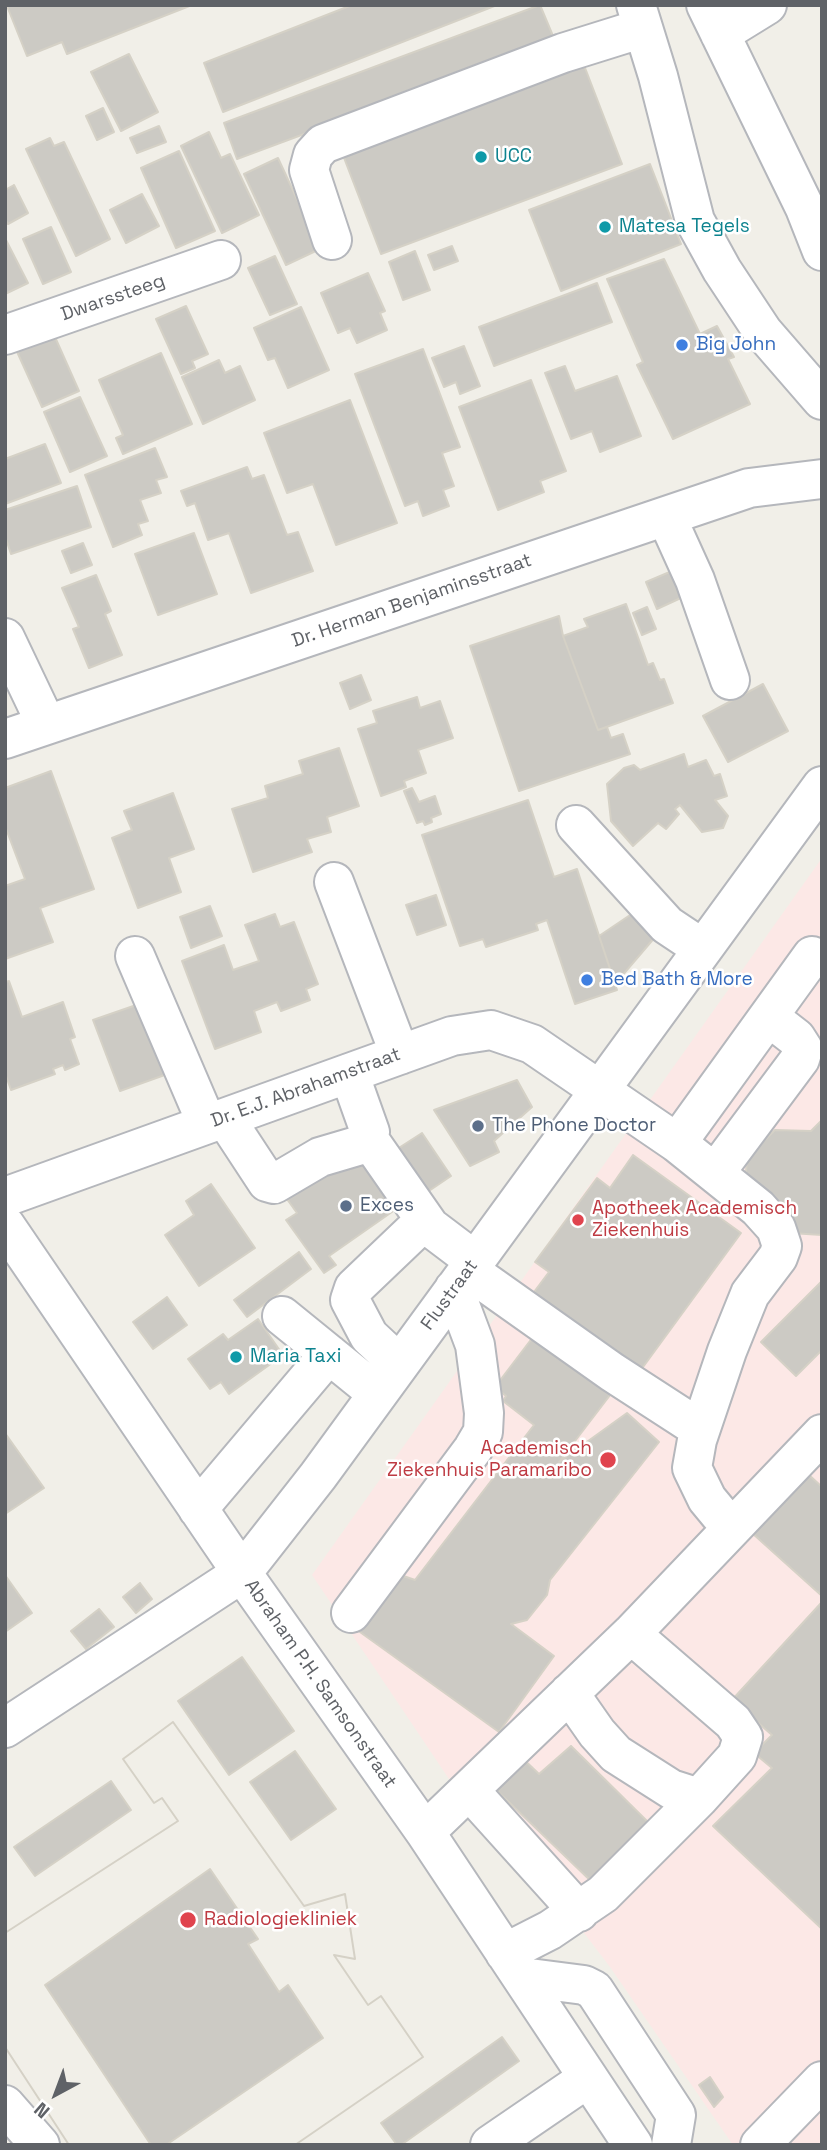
<!DOCTYPE html>
<style>
body{margin:0}
#map{position:relative;width:827px;height:2150px;overflow:hidden;background:#f1efe8;font-family:"Space Grotesk",sans-serif}
canvas{display:block}
.frame{position:absolute;inset:0;border:7px solid #5f6267;pointer-events:none}
.north{position:absolute;left:21px;top:2059px;width:70px;height:70px;-webkit-text-stroke:5px #fff;paint-order:stroke;rotate:221deg;font-size:19px;font-weight:700;line-height:28px;text-align:center;color:#5f6267}
.north::after{content:'';display:block;margin:auto;width:24px;height:32px;background:#5f6267;clip-path:polygon(50% 0,100% 100%,50% 72%,0 100%)}
</style>
<div id="map">
<canvas width="827" height="2150"></canvas>
<div class="frame"></div>
<div class="north">N</div>
</div>
<script>
const ctx = document.querySelector('canvas').getContext('2d');
ctx.lineJoin = 'round';
function paint(path, color) { ctx.fillStyle = color; ctx.fill(path, 'evenodd'); }
const toPath = rows => new Path2D(rows.map(r => 'M' + r).join(''));
function strokePath(path, color, width, dash) { ctx.strokeStyle = color; ctx.lineWidth = width; ctx.lineCap = dash ? 'butt' : 'round'; ctx.setLineDash(dash || []); ctx.stroke(path); }
function write(font, color, halo, rows, align = 'center') {
  ctx.font = font + ' "Space Grotesk",sans-serif'; ctx.lineWidth = 5; ctx.setLineDash([]); ctx.textBaseline = 'middle'; ctx.strokeStyle = halo; ctx.fillStyle = color; for (const [text, x, y, turn = 0] of rows) {
    ctx.save(); ctx.translate(x, y); ctx.rotate((+turn || 0) * Math.PI / 180); ctx.textAlign = isNaN(turn) ? turn : align; if (halo) ctx.strokeText(text, 0, 0); ctx.fillText(text, 0, 0); ctx.restore();
  }
}
const medical = toPath([
 [822,858,822,2145,733,2145,610,1967,461,1772,449,1779,312,1575]
]);
const building = toPath([
 [192,5,67,54,62,42,27,56,7,6,192,5],
 [352,5,497,5,223,112,204,63,352,5],
 [540,5,553,36,380,101,382,105,237,159,224,123,540,5],
 [129,54,158,112,121,131,91,72,129,54],
 [582,60,622,164,381,254,341,150,582,60],
 [103,108,114,132,97,140,86,116,103,108],
 [159,126,166,142,137,153,130,138,159,126],
 [209,132,221,158,230,154,259,215,222,233,181,146,209,132],
 [50,138,54,146,64,142,110,239,76,256,26,149,50,138],
 [179,151,215,231,176,248,141,168,179,151],
 [278,158,320,249,286,265,244,174,278,158],
 [650,164,681,244,561,291,529,210,650,164],
 [14,185,28,213,8,224,5,219,5,190,14,185],
 [142,194,159,226,126,243,110,210,142,194],
 [51,227,71,272,43,284,23,239,51,227],
 [5,238,28,283,5,294,5,238],
 [452,246,458,261,434,270,428,255,452,246],
 [415,251,430,290,403,300,389,262,415,251],
 [275,256,297,304,270,315,248,268,275,256],
 [664,259,700,334,717,326,734,357,728,359,750,404,673,439,637,365,643,362,607,279,664,259],
 [368,273,385,311,380,313,387,330,357,343,350,328,338,333,321,293,368,273],
 [597,283,612,322,494,366,479,327,597,283],
 [186,306,208,354,192,361,195,368,181,374,156,319,186,306],
 [301,307,329,370,288,388,275,358,268,360,254,328,301,307],
 [51,328,79,391,42,407,14,345,51,328],
 [464,346,480,386,460,394,456,382,444,387,432,358,464,346],
 [423,349,460,447,442,453,454,486,443,490,449,506,423,516,418,501,405,506,355,374,423,349],
 [161,353,192,424,123,454,116,438,123,435,99,380,161,353],
 [219,360,225,373,240,366,255,400,203,424,182,377,219,360],
 [565,366,575,391,617,376,641,436,600,452,592,431,571,439,545,373,565,366],
 [531,380,566,471,540,481,544,492,498,510,459,407,531,380],
 [80,397,107,456,70,472,44,412,80,397],
 [350,400,397,523,336,545,313,484,287,493,264,433,350,400],
 [45,444,61,483,5,504,5,459,45,444],
 [155,448,167,477,156,480,161,493,140,500,148,521,138,524,142,535,113,547,85,475,155,448],
 [247,467,252,479,264,475,287,535,298,532,313,571,251,593,229,533,208,540,195,503,187,506,181,491,247,467],
 [77,486,91,527,11,554,5,536,5,510,77,486],
 [194,533,217,594,158,615,135,554,194,533],
 [83,543,92,565,71,573,62,551,83,543],
 [672,571,683,597,657,609,646,582,672,571],
 [96,575,111,611,105,614,122,655,89,668,73,629,79,627,62,588,96,575],
 [626,604,648,665,653,663,660,680,664,679,673,703,598,730,563,636,588,627,584,619,626,604],
 [647,607,656,629,642,635,633,613,647,607],
 [559,616,563,636,598,730,607,727,611,738,623,734,630,754,519,791,470,646,559,616],
 [361,675,371,700,350,709,340,683,361,675],
 [763,684,788,731,728,762,703,716,763,684],
 [417,697,420,708,440,701,453,738,418,750,426,773,404,781,406,787,381,796,358,729,377,723,373,711,417,697],
 [339,748,359,806,327,817,331,832,307,839,312,852,253,872,232,809,268,798,265,786,303,774,299,761,339,748],
 [684,754,688,767,706,760,714,776,720,774,727,796,715,800,728,816,723,828,702,832,680,805,675,809,679,814,666,829,658,823,633,846,611,821,607,784,624,768,634,765,640,770,684,754],
 [51,771,94,889,40,908,53,942,5,959,5,886,25,879,5,826,5,788,51,771],
 [412,788,419,802,435,796,441,814,431,818,432,822,425,825,423,821,417,823,404,791,412,788],
 [173,793,194,849,169,858,181,892,138,908,112,838,132,830,124,811,173,793],
 [528,800,554,877,577,869,617,990,575,1004,547,920,536,924,538,930,486,947,483,939,460,946,422,835,528,800],
 [436,895,446,925,417,935,406,905,436,895],
 [210,906,222,936,191,948,180,917,210,906],
 [636,911,656,936,615,984,599,936,636,911],
 [275,914,280,927,294,922,318,984,306,989,310,1000,281,1011,277,1002,254,1011,261,1032,215,1049,182,961,224,945,233,970,259,961,245,925,275,914],
 [9,981,22,1017,63,1002,75,1037,70,1039,79,1064,65,1070,63,1065,53,1069,55,1074,11,1090,5,1073,5,982,9,981],
 [142,1003,173,1072,120,1091,93,1020,142,1003],
 [517,1080,532,1107,494,1141,499,1152,470,1166,434,1110,517,1080],
 [822,1120,822,1235,791,1233,745,1187,747,1157,775,1130,811,1131,822,1120],
 [422,1133,451,1176,420,1197,391,1153,422,1133],
 [371,1146,409,1200,329,1256,336,1265,324,1273,286,1220,297,1213,279,1188,371,1146],
 [633,1155,741,1233,635,1378,528,1300,549,1272,535,1262,597,1178,610,1188,633,1155],
 [211,1184,255,1248,199,1286,165,1235,194,1215,186,1201,211,1184],
 [299,1252,311,1269,247,1317,234,1300,299,1252],
 [822,1281,822,1350,796,1376,761,1342,822,1281],
 [167,1297,187,1325,153,1349,133,1322,167,1297],
 [258,1319,283,1355,229,1394,221,1382,210,1389,188,1359,223,1334,228,1340,258,1319],
 [533,1337,617,1386,559,1462,627,1413,659,1442,550,1580,547,1595,527,1620,511,1624,554,1656,499,1732,353,1627,392,1572,415,1580,534,1425,503,1401,506,1396,495,1387,533,1337],
 [5,1433,44,1488,5,1514,5,1433],
 [808,1474,822,1487,822,1596,752,1533,808,1474],
 [5,1575,32,1613,5,1632,5,1575],
 [140,1583,152,1599,136,1613,123,1597,140,1583],
 [822,1602,822,1929,713,1826,772,1768,754,1753,772,1735,732,1700,822,1602],
 [99,1609,114,1627,86,1649,71,1631,99,1609],
 [242,1657,294,1731,229,1775,178,1701,242,1657],
 [173,1722,304,1906,345,1894,355,1959,334,1955,368,2005,381,1996,423,2057,295,2145,166,2145,323,2038,288,1985,279,1992,248,1944,258,1939,210,1869,45,1985,151,2145,69,2145,5,2047,5,1933,178,1821,162,1798,154,1803,123,1759,173,1722],
 [173,1722,304,1906,345,1894,355,1959,334,1955,368,2005,381,1996,423,2057,295,2145,69,2145,5,2047,5,1933,178,1821,162,1798,154,1803,123,1759,173,1722],
 [571,1746,651,1825,594,1884,489,1783,518,1754,539,1774,571,1746],
 [295,1751,336,1809,291,1840,250,1782,295,1751],
 [111,1781,131,1810,35,1876,14,1847,111,1781],
 [502,2037,519,2061,401,2145,397,2145,381,2123,502,2037],
 [710,2077,723,2097,714,2107,699,2085,710,2077]
]);
const minor = toPath([
 [636,5,658,76,695,221,722,270,763,332,822,400],
 [706,5,805,208,822,251],
 [720,34,767,5],
 [332,240,309,170,313,155,323,144,563,53,643,28],
 [5,335,221,260],
 [666,516,695,580,730,680],
 [5,638,46,724],
 [5,739,749,488,822,479],
 [576,825,667,925,703,949],
 [334,882,400,1055],
 [135,956,207,1124],
 [225,1118,267,1182,274,1184,320,1157,364,1144,370,1132,349,1073],
 [368,1138,430,1227],
 [677,1143,758,1208,776,1228,782,1246,778,1257,750,1294,727,1351,697,1440,692,1468,707,1499,731,1528],
 [715,1173,800,1059,803,1049,796,1038,769,1017],
 [5,1197,452,1036,491,1030,532,1044,677,1143,812,956],
 [5,1225,242,1573,425,1832,633,2145],
 [468,1270,612,1372,700,1429],
 [282,1316,378,1394],
 [399,1364,369,1336,350,1300,354,1288,419,1226,430,1227,475,1261],
 [198,1509,329,1354],
 [351,1613,473,1449,483,1432,484,1413,475,1345,454,1289],
 [569,1693,597,1733,616,1754,671,1789,699,1798],
 [5,1728,242,1573,318,1476,822,786],
 [469,1790,579,1912],
 [425,1832,631,1634,822,1434],
 [505,1953,550,1930,603,1894,699,1798,737,1756,743,1737,733,1722,631,1634],
 [522,1977,584,1985,594,1990,676,2115,671,2145],
 [5,2105,40,2145],
 [490,2145,588,2078],
 [760,2145,822,2081]
]);
const markers = [
 [481,157,7,"#0f9aa8"],
 [605,227,7,"#0f9aa8"],
 [682,345,7,"#3f7fe0"],
 [587,980,7,"#3f7fe0"],
 [478,1126,7,"#5c6f8a"],
 [346,1206,7,"#5c6f8a"],
 [578,1220,7,"#e0444e"],
 [236,1357,7,"#0f9aa8"],
 [608,1460,9,"#e0444e"],
 [188,1920,9,"#e0444e"]
];
const cultureNames = [
 ["UCC",495,157],
 ["Matesa Tegels",619,227],
 ["Maria Taxi",250,1357]
];
const streetNames = [
 ["Dwarssteeg",113,298,-19],
 ["Dr. Herman Benjaminsstraat",412,601,-19],
 ["Dr. E.J. Abrahamstraat",306,1088,-20],
 ["Flustraat",450,1295,-54],
 ["Abraham P.H. Samsonstraat",320,1684,55]
];
const shopNames = [
 ["Big John",696,345],
 ["Bed Bath & More",601,980]
];
const serviceNames = [
 ["The Phone Doctor",492,1126],
 ["Exces",360,1206]
];
const healthNames = [
 ["Apotheek Academisch",592,1209],
 ["Ziekenhuis",592,1231],
 ["Academisch",592,1449,"right"],
 ["Ziekenhuis Paramaribo",592,1471,"right"],
 ["Radiologiekliniek",204,1920]
];
paint(medical, '#fce8e6');
paint(building, '#cccac4');
strokePath(building, '#d5d1c6', 2);
strokePath(minor, '#b5b7bc', 42);
strokePath(minor, '#fff', 38);
for (const [x, y, r, color] of markers) { const dot = new Path2D(); dot.arc(x, y, r, 0, 2 * Math.PI); ctx.fillStyle = color; ctx.fill(dot); strokePath(dot, '#fff', 2.5); }
write('19px', '#0d838f', '#fff', cultureNames, 'left');
write('19px', '#5f6267', '#fff', streetNames);
write('19px', '#366cbe', '#fff', shopNames, 'left');
write('19px', '#4e5e75', '#fff', serviceNames, 'left');
write('19px', '#be3a42', '#fff', healthNames, 'left');
</script>
